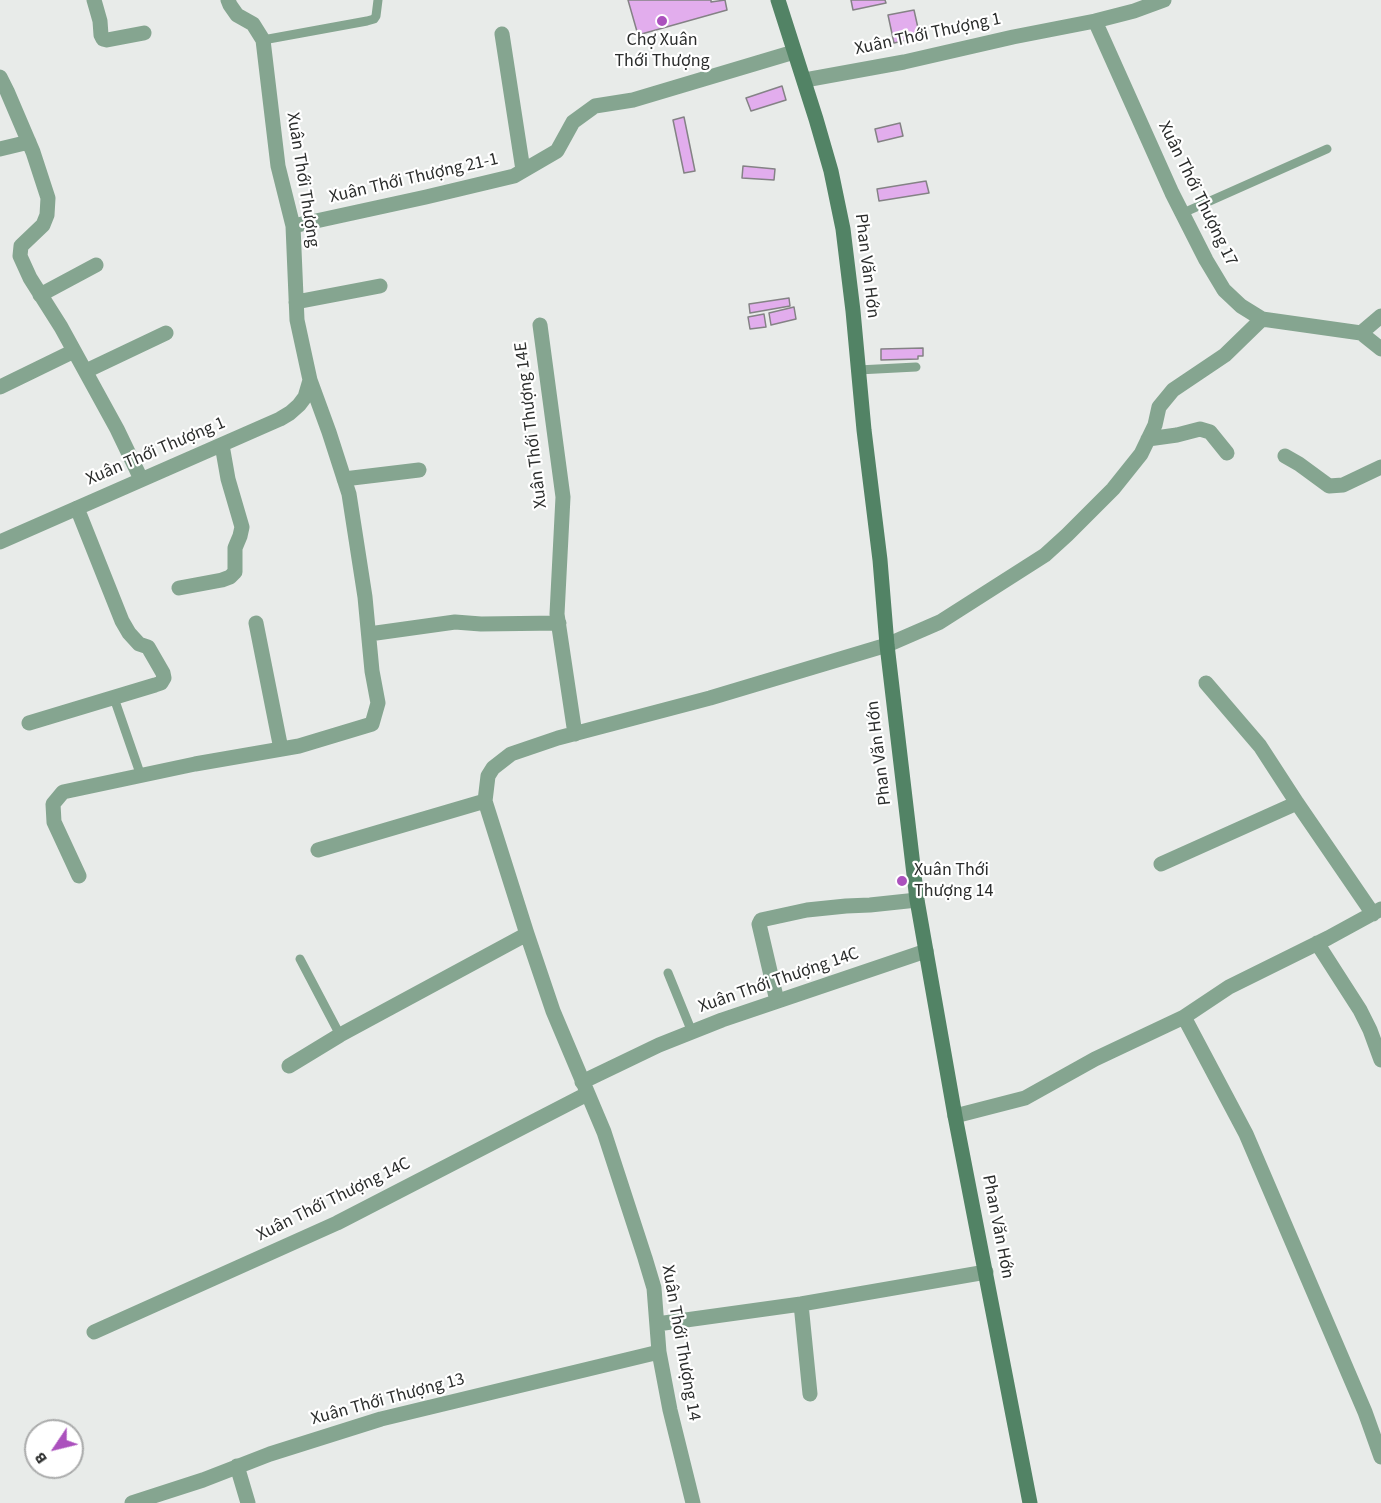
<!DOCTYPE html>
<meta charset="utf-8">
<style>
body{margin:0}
#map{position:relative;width:1381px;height:1503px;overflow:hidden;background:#e8ebe9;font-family:"Source Sans 3",sans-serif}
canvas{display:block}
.north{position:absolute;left:24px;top:1419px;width:60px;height:60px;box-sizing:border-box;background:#fff;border:2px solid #aaabab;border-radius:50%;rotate:235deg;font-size:16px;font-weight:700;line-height:24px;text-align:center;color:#2b2d2c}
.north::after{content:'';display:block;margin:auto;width:21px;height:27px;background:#ab51bd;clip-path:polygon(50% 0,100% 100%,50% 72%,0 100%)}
</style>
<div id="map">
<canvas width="1381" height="1503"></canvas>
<div class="north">B</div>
</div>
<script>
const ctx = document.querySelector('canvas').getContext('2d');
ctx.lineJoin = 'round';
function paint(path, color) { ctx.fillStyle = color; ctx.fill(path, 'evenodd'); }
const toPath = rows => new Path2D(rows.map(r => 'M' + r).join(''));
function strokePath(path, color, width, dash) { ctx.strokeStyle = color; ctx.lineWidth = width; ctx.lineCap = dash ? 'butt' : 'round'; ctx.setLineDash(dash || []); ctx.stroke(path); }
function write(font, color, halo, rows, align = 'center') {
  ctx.font = font + ' "Source Sans 3",sans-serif'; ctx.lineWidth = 4.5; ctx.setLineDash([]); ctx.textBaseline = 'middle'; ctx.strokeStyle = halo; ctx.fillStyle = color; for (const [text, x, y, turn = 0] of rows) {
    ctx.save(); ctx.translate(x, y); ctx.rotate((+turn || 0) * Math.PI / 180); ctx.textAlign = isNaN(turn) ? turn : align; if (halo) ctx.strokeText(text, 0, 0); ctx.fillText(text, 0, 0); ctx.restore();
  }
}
const building = toPath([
 [628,0,711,0,711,2,725,0,727,10,638,35,628,0],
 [851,0,885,0,886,3,853,10,851,0],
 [914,10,920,37,894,43,888,15,914,10],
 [782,86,786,100,751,111,746,98,782,86],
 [684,117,695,171,684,173,673,120,684,117],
 [900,123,903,136,878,142,875,129,900,123],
 [743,166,775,169,774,180,742,178,743,166],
 [926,181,929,193,879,201,877,189,926,181],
 [789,298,790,306,750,313,749,304,789,298],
 [794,307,796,319,771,325,769,313,794,307],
 [764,314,766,327,750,329,748,317,764,314],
 [923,348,923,356,918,356,918,359,881,360,881,349,923,348]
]);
const lane = toPath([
 [263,40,367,21,374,19,376,16,378,0],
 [1183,213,1327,149],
 [858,370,916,367],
 [114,698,141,776],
 [300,959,340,1035],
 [668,973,692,1032]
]);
const street = toPath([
 [94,0,100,21,101,35,103,39,107,40,144,33],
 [1095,21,1172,193,1206,260,1224,290,1241,306,1262,319,1361,333,1381,349],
 [502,34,523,170],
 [0,77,7,91,33,152,48,198,47,215,43,225,21,246,20,256,30,278,61,327,117,429,141,479],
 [805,80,904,62,1013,37,1095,21,1134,11,1164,0],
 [0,149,29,142],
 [293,226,426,197,514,176,557,151,573,122,595,106,633,100,794,52],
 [40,295,96,265],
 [296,302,380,286],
 [540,325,563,497,557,614,575,734],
 [1361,333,1381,316],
 [86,371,166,333],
 [0,387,74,351],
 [1148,439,1177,435,1200,429,1210,432,1227,453],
 [1285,456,1299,464,1329,486,1343,485,1381,467],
 [344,479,419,470],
 [0,542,280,419,290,413,299,405,305,397,310,380],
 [179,588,222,580,230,577,235,572,235,548,240,536,242,527,228,479,222,445],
 [256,623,281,749],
 [369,634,455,622,481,624,559,623],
 [1206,683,1260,746,1297,803,1373,914],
 [29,723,155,685,161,683,164,678,163,673,148,647,139,644,129,633,122,621,77,508],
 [318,850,485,801],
 [1161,864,1297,803],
 [79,876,54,822,53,804,63,792,195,764,299,746,372,724,378,703,372,671,365,597,349,494,329,432,310,380,297,320,293,226,278,166,263,40,253,24,237,15,230,5,228,0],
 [1317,943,1360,1010,1370,1030,1381,1060],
 [777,1001,759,924,761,920,807,910,846,906,870,905,917,900],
 [1184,1017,1246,1134,1365,1412,1381,1457],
 [289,1066,340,1035,527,934],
 [582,1082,659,1045,722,1020,926,951],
 [955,1116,1025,1098,1095,1059,1184,1017,1229,987,1328,938,1381,909],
 [801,1304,810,1394],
 [657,1324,801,1304,986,1272],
 [94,1332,337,1223,587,1094],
 [237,1466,248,1503],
 [132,1503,203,1480,270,1454,381,1419,659,1352],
 [693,1503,670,1410,659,1352,654,1288,645,1258,604,1132,553,1011,527,934,485,801,488,776,493,768,511,754,558,738,710,698,887,645,940,622,1045,555,1067,535,1113,489,1141,454,1155,425,1159,407,1173,390,1225,355,1262,319]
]);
const secondary = toPath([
 [778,0,816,119,831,171,843,229,853,311,864,430,880,560,887,645,917,900,955,1116,1030,1503]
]);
const markers = [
 [662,21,6,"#ab51bd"],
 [902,881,6,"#ab51bd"]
];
const streetNames = [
 ["Xuân Thới Thượng 1",928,35,-12],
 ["Xuân Thới Thượng 21-1",414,179,-13],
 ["Xuân Thới Thượng",302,180,81],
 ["Xuân Thới Thượng 17",1197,194,64],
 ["Phan Văn Hớn",866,266,83],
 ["Xuân Thới Thượng 14E",532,425,-97],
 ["Xuân Thới Thượng 1",156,452,-23],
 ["Phan Văn Hớn",880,753,-97],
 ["Xuân Thới Thượng 14C",779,981,-19],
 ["Xuân Thới Thượng 14C",334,1200,-26],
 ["Phan Văn Hớn",997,1227,79],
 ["Xuân Thới Thượng 14",680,1343,80],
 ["Xuân Thới Thượng 13",388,1400,-15]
];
const poiNames = [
 ["Chợ Xuân",662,41],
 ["Thới Thượng",662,62],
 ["Xuân Thới",914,871,"left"],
 ["Thượng 14",914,892,"left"]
];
paint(building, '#e2aded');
strokePath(building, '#848285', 1.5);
strokePath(lane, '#85a590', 9);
strokePath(street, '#85a590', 15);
strokePath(secondary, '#528365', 15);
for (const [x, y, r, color] of markers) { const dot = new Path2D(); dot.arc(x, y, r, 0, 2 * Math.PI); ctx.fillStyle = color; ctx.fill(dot); strokePath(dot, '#fff', 2); }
write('18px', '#2b2d2c', '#fff', streetNames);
write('18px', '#2b2d2c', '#fff', poiNames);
</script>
